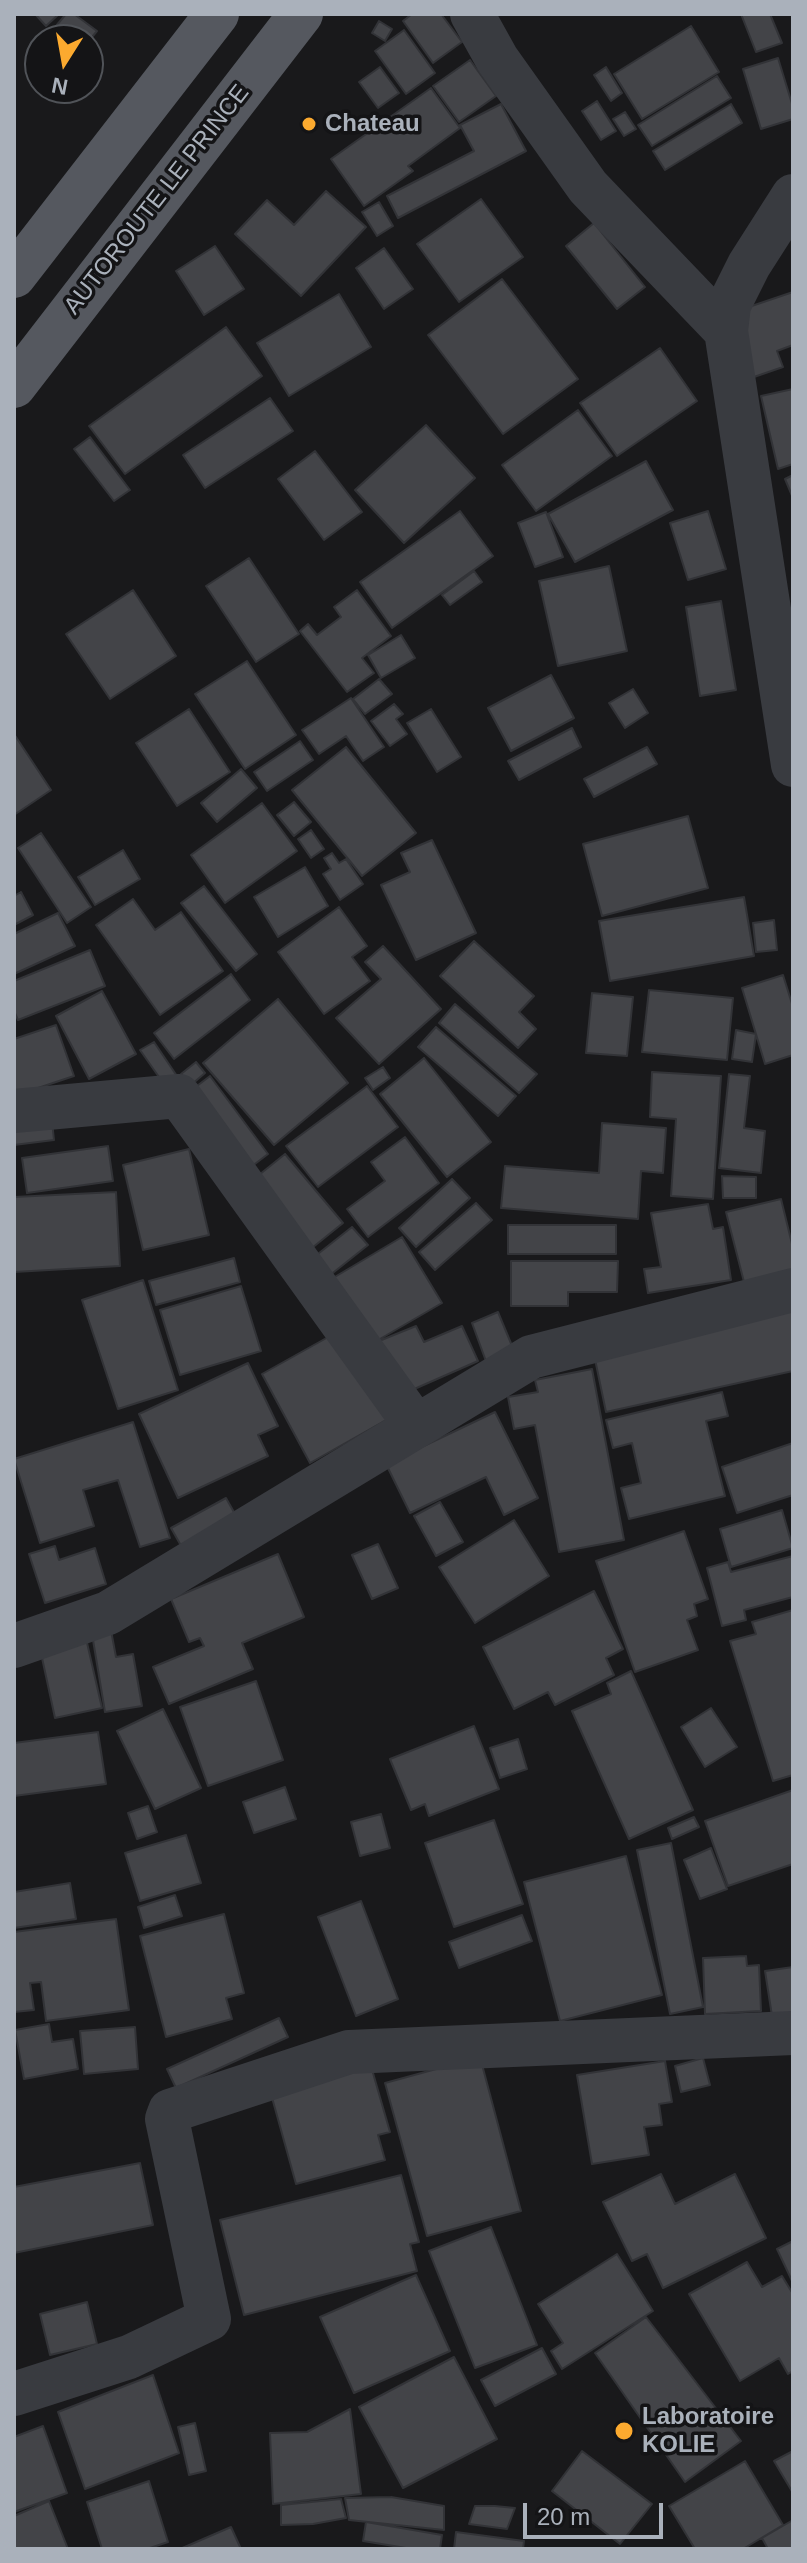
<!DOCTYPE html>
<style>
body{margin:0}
#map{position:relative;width:807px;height:2563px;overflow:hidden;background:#19191b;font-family:Arial,sans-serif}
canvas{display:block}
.frame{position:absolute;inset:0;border:16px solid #aab1bb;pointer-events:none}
.north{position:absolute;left:24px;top:24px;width:80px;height:80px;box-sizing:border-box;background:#141416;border:2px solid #505358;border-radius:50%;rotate:191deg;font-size:22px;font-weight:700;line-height:32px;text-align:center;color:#aab1bb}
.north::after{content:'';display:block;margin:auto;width:28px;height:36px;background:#fcaa2f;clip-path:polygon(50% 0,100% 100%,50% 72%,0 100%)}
.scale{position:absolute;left:523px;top:2503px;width:140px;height:36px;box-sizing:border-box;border:4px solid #aab1bb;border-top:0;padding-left:10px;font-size:24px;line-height:28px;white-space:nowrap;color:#aab1bb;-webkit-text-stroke:6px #141416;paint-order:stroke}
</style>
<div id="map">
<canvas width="807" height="2563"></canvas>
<div class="frame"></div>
<div class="north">N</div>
<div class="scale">20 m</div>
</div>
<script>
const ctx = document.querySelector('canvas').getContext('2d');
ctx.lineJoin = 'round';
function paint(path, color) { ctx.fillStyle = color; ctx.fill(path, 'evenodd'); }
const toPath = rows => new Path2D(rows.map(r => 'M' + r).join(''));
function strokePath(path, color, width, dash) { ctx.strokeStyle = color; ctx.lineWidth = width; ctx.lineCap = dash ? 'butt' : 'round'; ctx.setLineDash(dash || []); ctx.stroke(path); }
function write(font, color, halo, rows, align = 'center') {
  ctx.font = font + ' Arial,sans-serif'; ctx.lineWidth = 7; ctx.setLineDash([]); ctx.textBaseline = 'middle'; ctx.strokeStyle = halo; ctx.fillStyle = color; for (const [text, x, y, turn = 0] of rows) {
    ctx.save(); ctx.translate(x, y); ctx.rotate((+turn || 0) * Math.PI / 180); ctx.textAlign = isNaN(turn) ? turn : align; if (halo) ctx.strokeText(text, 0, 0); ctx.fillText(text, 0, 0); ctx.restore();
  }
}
const building = toPath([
 [35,14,59,14,46,26,35,14],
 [66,14,74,14,97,31,88,42,88,40,62,40,51,32,66,14],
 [412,14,441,14,462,42,433,63,403,21,412,14],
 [741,14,770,14,782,43,756,52,741,14],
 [379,21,392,29,385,41,372,33,379,21],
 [691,26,719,72,642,119,614,74,691,26],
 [404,30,435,73,406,94,375,51,404,30],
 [778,58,793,107,793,119,761,129,743,69,778,58],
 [470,60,496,96,459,122,433,86,470,60],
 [380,67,399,93,378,108,359,82,380,67],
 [606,67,622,93,611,101,594,75,606,67],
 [717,76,731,98,652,146,638,125,717,76],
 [431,88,460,128,408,166,413,171,364,206,331,159,431,88],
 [597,101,616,131,601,140,582,111,597,101],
 [501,104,526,151,398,218,387,196,474,151,460,125,501,104],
 [731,104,742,123,665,170,653,151,731,104],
 [625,112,636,129,624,136,613,119,625,112],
 [326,191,366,227,301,296,235,234,267,200,294,225,326,191],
 [481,199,523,257,459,302,417,244,481,199],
 [379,202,393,226,377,236,362,212,379,202],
 [594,223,645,287,617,309,566,246,594,223],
 [215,246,244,289,204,315,176,271,215,246],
 [384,248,413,289,384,309,356,268,384,248],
 [502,279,578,379,503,434,428,335,502,279],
 [793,292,793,345,777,351,783,367,754,377,731,313,793,292],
 [339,294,371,347,289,396,257,343,339,294],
 [226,327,262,376,125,474,89,426,226,327],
 [660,348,697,401,617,456,580,403,660,348],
 [793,389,793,464,778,469,761,396,793,389],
 [270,398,293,431,205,488,183,455,270,398],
 [578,410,612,456,536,511,502,465,578,410],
 [426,425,475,478,404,543,355,490,426,425],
 [90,437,130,490,114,501,74,449,90,437],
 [315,451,362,512,324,540,278,479,315,451],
 [646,461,673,510,575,562,548,514,646,461],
 [793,475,793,498,785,479,793,475],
 [460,511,493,556,392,628,360,582,460,511],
 [708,511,726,569,688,580,670,523,708,511],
 [546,512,563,557,535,567,518,523,546,512],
 [249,558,299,634,256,662,206,586,249,558],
 [609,566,627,651,558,666,539,581,609,566],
 [474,571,482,582,450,605,442,595,474,571],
 [133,590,176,656,110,699,66,634,133,590],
 [357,590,391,636,362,658,374,673,347,692,300,631,308,624,317,635,341,617,334,607,357,590],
 [721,601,736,690,700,696,686,607,721,601],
 [401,635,415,658,381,678,368,655,401,635],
 [247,661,296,735,245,769,195,694,247,661],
 [551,675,574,718,511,751,488,708,551,675],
 [379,679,392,694,365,714,353,699,379,679],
 [633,689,648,713,625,728,609,703,633,689],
 [351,698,384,747,363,761,346,736,319,754,302,730,351,698],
 [394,704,403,714,396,719,407,734,390,746,371,721,394,704],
 [189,709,230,772,177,806,136,743,189,709],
 [431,709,461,757,437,772,407,723,431,709],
 [572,728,581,747,519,780,508,761,572,728],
 [14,734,51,790,14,815,14,734],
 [300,741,313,760,267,791,254,772,300,741],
 [346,747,416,833,362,876,292,790,346,747],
 [647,747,657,764,594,797,584,779,647,747],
 [241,769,257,788,217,822,201,803,241,769],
 [294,802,311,822,294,836,277,815,294,802],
 [262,803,297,851,225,903,191,855,262,803],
 [688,816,708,888,602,916,583,844,688,816],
 [311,830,324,849,311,858,298,839,311,830],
 [41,833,91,907,67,923,18,848,41,833],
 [432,840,476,933,416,960,381,885,410,872,401,853,432,840],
 [123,850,140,879,95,905,78,877,123,850],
 [332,853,339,863,346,859,363,884,340,900,323,874,331,869,324,858,332,853],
 [305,867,328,906,278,937,254,897,305,867],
 [204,886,257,954,236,971,181,903,204,886],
 [21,892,33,915,14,925,14,896,21,892],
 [744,897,754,956,610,981,599,921,744,897],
 [133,899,155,930,181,912,223,971,160,1015,96,925,133,899],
 [339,907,367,946,352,957,370,981,324,1014,278,952,339,907],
 [58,913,75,946,14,974,14,934,58,913],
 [774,920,777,950,756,952,753,923,774,920],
 [474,941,534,996,519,1012,536,1029,518,1048,440,976,474,941],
 [383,946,441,1009,379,1064,336,1018,381,979,365,962,383,946],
 [90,950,105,986,18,1020,14,1011,14,981,90,950],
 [231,974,250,1000,174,1059,154,1033,231,974],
 [783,975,793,1007,793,1055,765,1064,742,988,783,975],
 [649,990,733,998,727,1060,642,1052,649,990],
 [102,991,136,1054,89,1079,56,1016,102,991],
 [592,993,633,997,627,1056,586,1053,592,993],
 [278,999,348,1083,274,1145,203,1063,278,999],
 [455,1004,537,1074,519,1093,439,1023,455,1004],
 [56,1025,74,1076,14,1096,14,1039,56,1025],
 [436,1027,516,1096,498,1116,418,1047,436,1027],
 [736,1030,756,1034,752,1062,732,1059,736,1030],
 [154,1042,179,1079,166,1087,140,1050,154,1042],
 [424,1058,491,1142,447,1177,380,1094,424,1058],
 [196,1062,205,1073,191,1085,181,1074,196,1062],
 [383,1067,390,1078,373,1090,365,1078,383,1067],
 [652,1072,721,1076,713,1199,671,1196,676,1119,650,1117,652,1072],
 [729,1074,750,1076,744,1128,765,1131,761,1173,719,1168,729,1074],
 [210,1076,268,1154,251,1167,193,1089,210,1076],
 [367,1086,398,1127,318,1187,286,1146,367,1086],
 [51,1112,54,1140,14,1145,14,1117,51,1112],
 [602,1123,666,1128,663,1173,641,1171,638,1219,501,1208,505,1166,599,1173,602,1123],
 [405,1137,439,1183,368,1237,347,1209,385,1181,371,1162,405,1137],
 [108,1146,113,1181,27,1193,22,1158,108,1146],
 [189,1149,209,1235,143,1250,123,1165,189,1149],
 [285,1154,343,1223,307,1252,249,1183,285,1154],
 [722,1176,756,1177,756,1198,723,1198,722,1176],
 [452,1179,470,1198,416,1247,399,1228,452,1179],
 [116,1192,120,1266,14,1272,14,1197,116,1192],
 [781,1199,793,1248,793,1270,744,1282,726,1212,781,1199],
 [476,1203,492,1220,435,1270,419,1252,476,1203],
 [708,1204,713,1229,723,1227,731,1280,648,1293,644,1269,661,1267,651,1213,708,1204],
 [508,1225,616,1225,616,1254,508,1254,508,1225],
 [352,1227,368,1245,329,1276,314,1257,352,1227],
 [402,1237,442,1303,373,1343,333,1278,402,1237],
 [234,1258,240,1282,156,1305,149,1281,234,1258],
 [511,1261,618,1261,617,1292,568,1292,568,1306,511,1306,511,1261],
 [143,1280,178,1390,118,1409,82,1300,143,1280],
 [241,1286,261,1351,180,1375,160,1310,241,1286],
 [793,1301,793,1371,606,1412,592,1345,793,1301],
 [498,1312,515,1353,487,1364,472,1323,498,1312],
 [416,1326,424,1342,462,1326,478,1361,403,1394,379,1341,416,1326],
 [339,1331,388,1419,310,1463,262,1374,339,1331],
 [248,1363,278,1426,258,1435,268,1456,178,1498,139,1414,248,1363],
 [592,1369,624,1540,559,1552,535,1425,514,1429,508,1397,538,1392,535,1380,592,1369],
 [722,1392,728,1416,706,1421,725,1496,629,1519,621,1488,641,1483,632,1443,613,1448,606,1420,722,1392],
 [495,1412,538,1498,504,1515,486,1477,410,1513,386,1464,495,1412],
 [133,1422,170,1538,140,1547,118,1480,83,1490,94,1526,40,1543,14,1459,133,1422],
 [793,1443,793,1495,737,1513,722,1467,793,1443],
 [226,1498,239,1521,184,1551,171,1528,226,1498],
 [440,1502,463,1542,436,1556,414,1516,440,1502],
 [782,1510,793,1548,731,1567,720,1529,782,1510],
 [514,1520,549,1576,475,1623,439,1567,514,1520],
 [684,1531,708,1599,694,1604,697,1616,687,1620,698,1650,635,1672,596,1561,684,1531],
 [378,1544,398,1588,372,1599,352,1555,378,1544],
 [55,1546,59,1560,95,1548,106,1584,45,1603,29,1554,55,1546],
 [278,1554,304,1617,242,1643,253,1669,169,1704,153,1667,204,1646,200,1638,189,1642,171,1599,278,1554],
 [793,1556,793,1597,744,1610,746,1620,722,1626,707,1568,728,1562,731,1572,793,1556],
 [594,1591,623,1649,606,1658,614,1675,555,1705,548,1692,514,1709,483,1647,594,1591],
 [793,1610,793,1775,773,1781,730,1641,756,1634,752,1622,793,1610],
 [110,1625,116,1657,133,1654,142,1706,105,1712,91,1628,110,1625],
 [85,1634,102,1708,55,1718,39,1644,85,1634],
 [631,1671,693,1810,629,1839,572,1711,611,1694,607,1683,631,1671],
 [256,1681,283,1760,208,1786,180,1707,256,1681],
 [711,1708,737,1747,705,1767,681,1727,711,1708],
 [163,1709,201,1788,155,1809,117,1731,163,1709],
 [474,1726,499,1789,429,1816,425,1804,411,1810,390,1759,474,1726],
 [98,1732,106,1784,14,1796,14,1743,98,1732],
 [518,1739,527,1769,500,1778,490,1748,518,1739],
 [285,1787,296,1819,254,1833,243,1802,285,1787],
 [793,1790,793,1864,728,1886,705,1821,793,1790],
 [148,1806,157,1832,137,1839,128,1813,148,1806],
 [381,1814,390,1848,360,1856,351,1822,381,1814],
 [694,1817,699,1827,672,1839,668,1828,694,1817],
 [494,1820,523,1904,454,1927,425,1843,494,1820],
 [186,1835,201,1883,140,1901,125,1853,186,1835],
 [671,1843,703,2007,670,2014,637,1850,671,1843],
 [711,1848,727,1889,700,1899,684,1860,711,1848],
 [626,1856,662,1995,560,2021,524,1882,626,1856],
 [70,1883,76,1919,14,1928,14,1892,70,1883],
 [175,1895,182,1916,144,1928,138,1907,175,1895],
 [361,1901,398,1999,356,2016,318,1917,361,1901],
 [224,1914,244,1993,226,1998,232,2019,166,2037,140,1936,224,1914],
 [522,1915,532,1941,459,1968,449,1942,522,1915],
 [116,1919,129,2010,46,2021,41,1982,30,1983,34,2010,14,2012,14,1932,116,1919],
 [746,1956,747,1966,759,1965,761,2011,705,2014,703,1958,746,1956],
 [793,1967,793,2012,772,2016,765,1971,793,1967],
 [279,2018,288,2037,176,2088,167,2069,279,2018],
 [49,2024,52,2042,73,2039,78,2069,24,2079,15,2030,49,2024],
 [135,2027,138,2069,84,2074,80,2031,135,2027],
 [480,2057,521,2211,427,2236,385,2083,480,2057],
 [703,2058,710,2085,681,2092,675,2066,703,2058],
 [665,2061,672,2102,659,2104,662,2125,644,2127,649,2155,592,2164,577,2075,665,2061],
 [371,2066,390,2132,378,2135,385,2160,296,2184,271,2094,371,2066],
 [140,2163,153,2225,14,2253,14,2187,140,2163],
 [661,2174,675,2204,735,2174,766,2238,663,2288,647,2254,632,2261,603,2202,661,2174],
 [401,2175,419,2242,410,2244,417,2271,244,2315,220,2220,401,2175],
 [491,2227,537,2345,475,2368,429,2251,491,2227],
 [793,2241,793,2283,777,2249,793,2241],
 [617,2254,653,2311,562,2369,551,2351,563,2343,538,2304,617,2254],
 [747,2262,762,2287,782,2276,793,2294,793,2371,788,2374,779,2358,740,2381,689,2294,747,2262],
 [416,2275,450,2351,354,2393,320,2317,416,2275],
 [87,2302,97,2344,50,2355,40,2314,87,2302],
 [646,2317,741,2441,685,2482,595,2353,646,2317],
 [542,2348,556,2374,495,2406,481,2380,542,2348],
 [454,2357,497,2439,403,2488,359,2407,454,2357],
 [153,2375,179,2453,85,2489,58,2412,153,2375],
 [350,2409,361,2494,273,2504,270,2433,307,2432,350,2409],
 [195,2423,206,2471,189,2475,178,2427,195,2423],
 [43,2426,67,2493,14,2512,14,2437,43,2426],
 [582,2451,652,2504,620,2544,552,2491,582,2451],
 [793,2451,793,2493,774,2461,793,2451],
 [745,2461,783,2525,743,2549,695,2549,669,2506,745,2461],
 [149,2481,168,2542,147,2549,102,2549,87,2502,149,2481],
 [391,2497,444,2506,444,2530,349,2520,345,2498,391,2497],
 [341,2499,346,2518,313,2524,281,2525,281,2505,341,2499],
 [49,2501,68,2549,14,2549,14,2516,49,2501],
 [475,2506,495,2506,515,2508,507,2529,469,2524,475,2506],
 [793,2520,793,2549,768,2549,762,2538,793,2520],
 [366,2522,442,2535,440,2549,412,2549,363,2541,366,2522],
 [231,2527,241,2549,180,2549,231,2527],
 [456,2532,524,2541,523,2549,454,2549,456,2532]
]);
const minor = toPath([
 [472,14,497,59,588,187,726,331,793,765],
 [726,331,729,305,749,265,793,196],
 [14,1111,179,1096,416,1426],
 [14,1646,108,1613,531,1357,793,1290],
 [14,2394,129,2357,209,2319,167,2119,170,2111,349,2052,793,2033]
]);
const major = toPath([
 [14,276,217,14],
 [14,386,301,14]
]);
const markers = [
 [309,124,8,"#fcaa2f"],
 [624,2431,10,"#fcaa2f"]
];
const poiNames = [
 ["Chateau",325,124],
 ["Laboratoire",642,2417],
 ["KOLIE",642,2445]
];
const streetNames = [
 ["AUTOROUTE LE PRINCE",157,200,-52]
];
paint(building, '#434448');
strokePath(building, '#323337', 2);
strokePath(minor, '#393b40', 44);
strokePath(major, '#55585f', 44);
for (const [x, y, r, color] of markers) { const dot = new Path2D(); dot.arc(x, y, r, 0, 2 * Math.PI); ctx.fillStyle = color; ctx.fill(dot); strokePath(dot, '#141416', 3); }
write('bold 24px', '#aab1bb', '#141416', poiNames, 'left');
write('24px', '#aab1bb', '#141416', streetNames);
</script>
